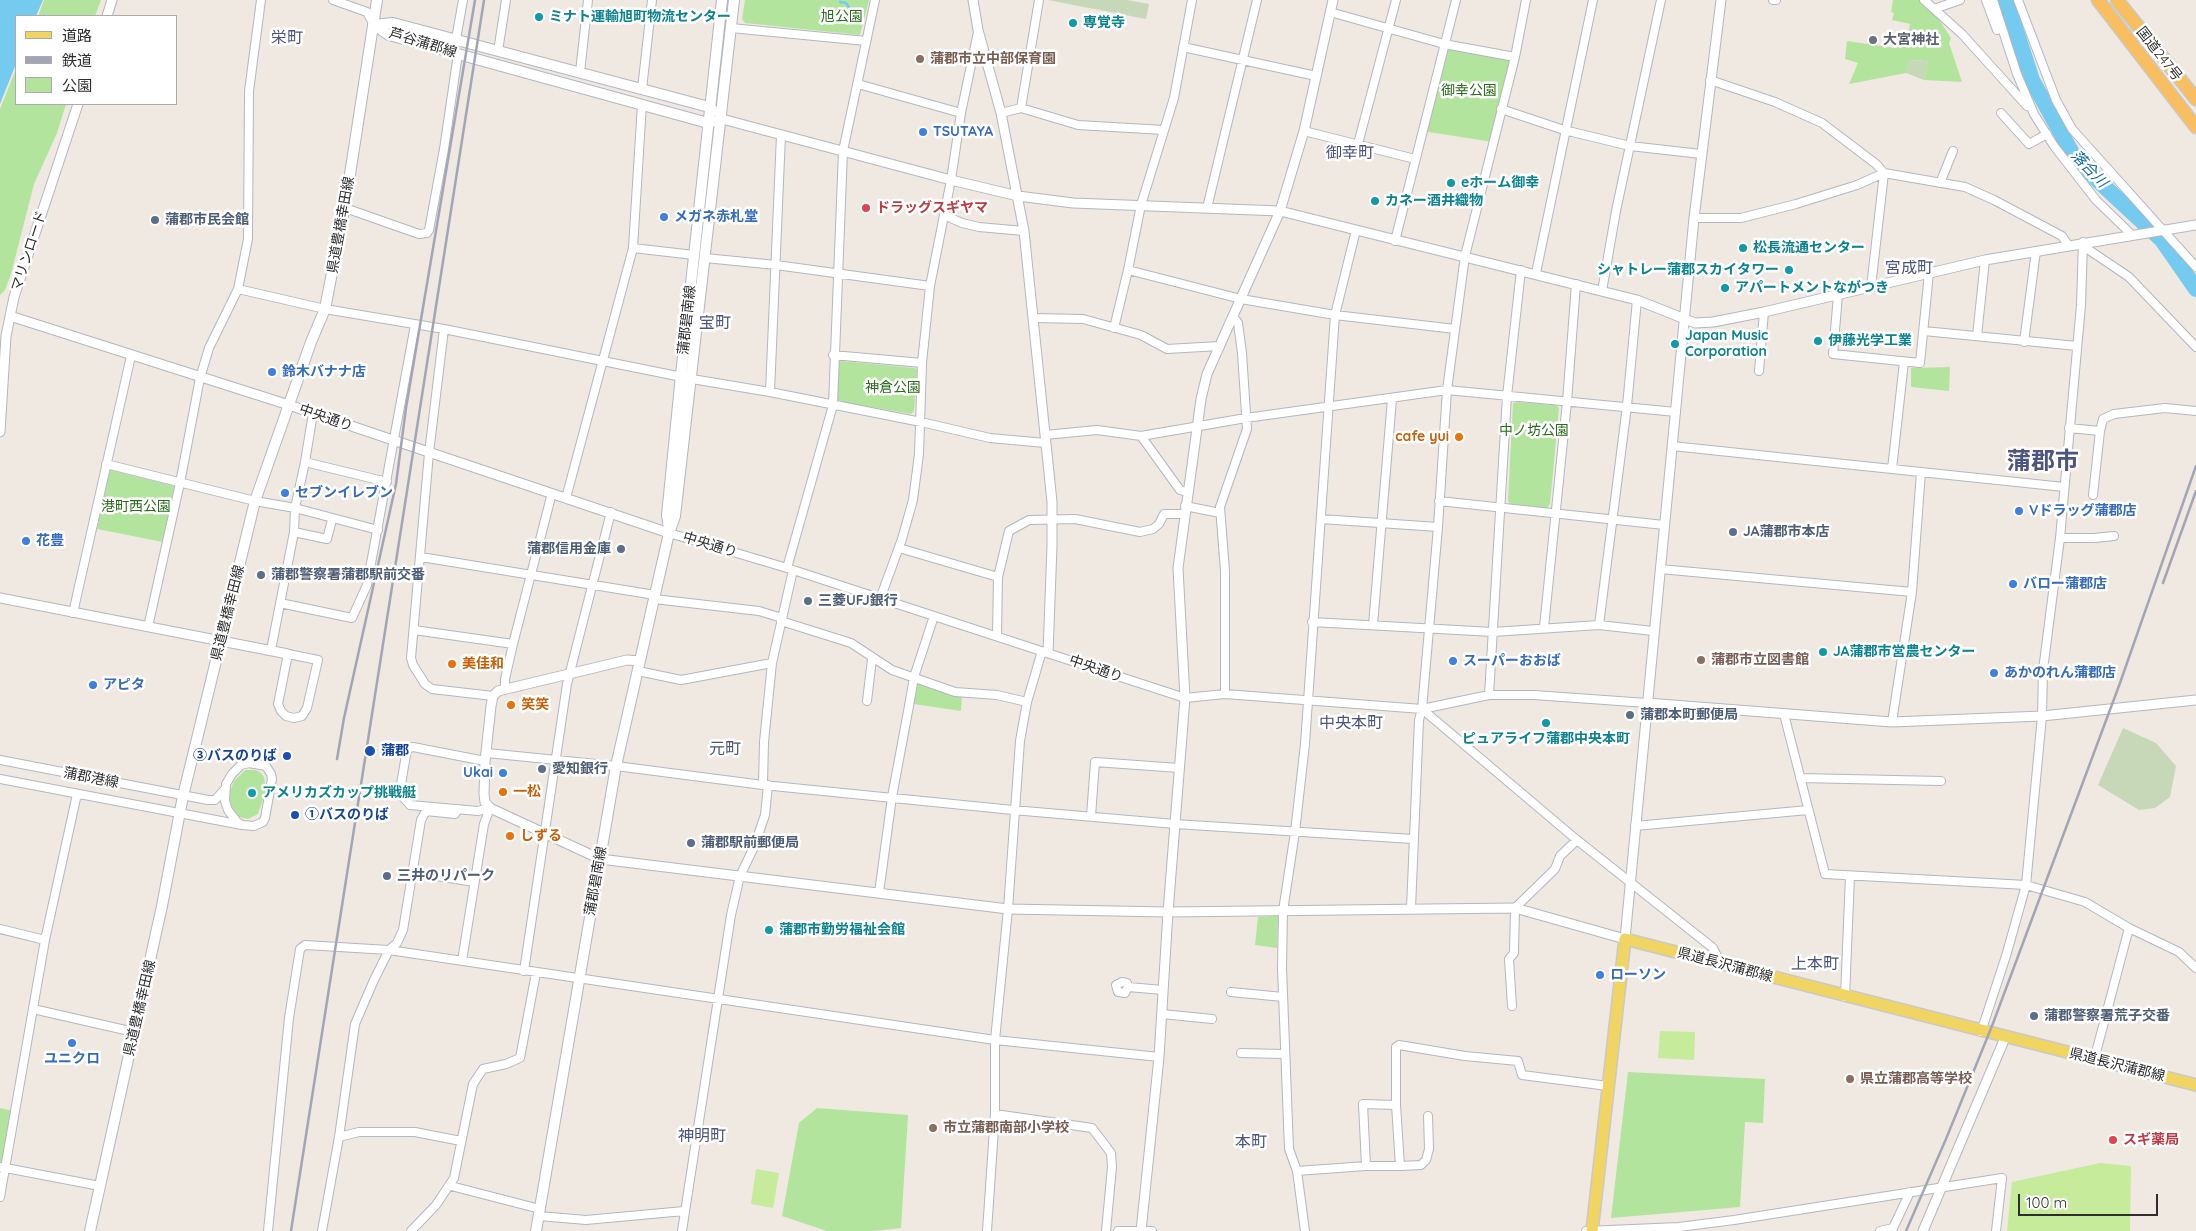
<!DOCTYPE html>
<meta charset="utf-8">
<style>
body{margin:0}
#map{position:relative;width:2196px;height:1231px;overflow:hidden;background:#efe9e1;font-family:Quicksand,"Noto Sans JP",sans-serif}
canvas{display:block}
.legend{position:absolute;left:15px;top:15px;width:162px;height:90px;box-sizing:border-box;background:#fff;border:1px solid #ababab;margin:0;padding:6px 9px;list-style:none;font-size:15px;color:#2e2e2e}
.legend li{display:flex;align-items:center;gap:10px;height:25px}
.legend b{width:25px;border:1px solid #ababab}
.scale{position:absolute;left:2018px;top:1194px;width:140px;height:22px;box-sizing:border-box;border:2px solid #2e2e2e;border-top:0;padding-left:6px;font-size:15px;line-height:18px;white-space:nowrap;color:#2e2e2e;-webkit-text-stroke:4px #fff;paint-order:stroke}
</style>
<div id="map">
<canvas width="2196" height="1231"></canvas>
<ul class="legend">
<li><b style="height:6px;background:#f1d563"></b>道路</li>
<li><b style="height:6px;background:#a3a5b7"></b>鉄道</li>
<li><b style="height:14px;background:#b3e49e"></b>公園</li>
</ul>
<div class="scale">100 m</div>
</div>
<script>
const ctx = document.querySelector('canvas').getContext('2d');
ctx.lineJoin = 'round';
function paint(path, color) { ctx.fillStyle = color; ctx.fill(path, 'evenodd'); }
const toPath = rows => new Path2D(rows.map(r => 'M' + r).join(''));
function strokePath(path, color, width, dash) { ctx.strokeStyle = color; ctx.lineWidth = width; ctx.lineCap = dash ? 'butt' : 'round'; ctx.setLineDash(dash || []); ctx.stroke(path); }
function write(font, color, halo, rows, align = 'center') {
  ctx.font = font + ' Quicksand,"Noto Sans JP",sans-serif'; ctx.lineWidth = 5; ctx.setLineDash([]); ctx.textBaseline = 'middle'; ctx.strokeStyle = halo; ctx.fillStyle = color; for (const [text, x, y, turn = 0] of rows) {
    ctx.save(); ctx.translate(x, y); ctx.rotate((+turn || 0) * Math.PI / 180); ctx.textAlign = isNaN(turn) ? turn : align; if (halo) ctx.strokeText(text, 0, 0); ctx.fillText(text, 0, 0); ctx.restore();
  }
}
const green = toPath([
 [44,0,101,0,95,16,38,16],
 [745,0,869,0,860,35,745,23,742,19],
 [1893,0,1924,0,1929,4,1951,38,1949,43,1962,82,1924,80,1928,61,1910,60,1906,73,1849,84,1858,63,1845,59,1847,41,1895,48,1897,41,1906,43,1910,24,1892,20,1894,13,1891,12],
 [1444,44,1515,57,1493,142,1422,131],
 [16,69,16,104,66,104,57,133,34,184,11,274,5,290,0,295,0,109],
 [841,361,915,368,917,370,914,411,911,414,837,401,838,363],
 [1950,367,1949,391,1911,387,1911,368],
 [1517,402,1556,405,1559,408,1550,504,1547,508,1510,504,1508,501,1513,403],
 [110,470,174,486,163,542,97,529],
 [919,676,962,695,961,711,914,704],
 [245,770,256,770,261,773,264,777,266,790,258,814,248,819,239,817,234,812,230,803,229,793,234,781],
 [1278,916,1277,948,1255,945,1258,917],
 [1628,1072,1765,1079,1763,1123,1745,1122,1740,1207,1611,1218],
 [0,1108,13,1111,2,1163,0,1162],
 [817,1108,908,1115,901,1228,873,1231,827,1231,782,1216,799,1123]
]);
const cemetery = toPath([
 [1048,0,1127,0,1149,4,1146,19],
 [1909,60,1928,61,1924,80,1906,73],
 [2123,728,2156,743,2176,766,2170,797,2155,808,2139,810,2098,785]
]);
const pitch = toPath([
 [1660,1031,1695,1032,1694,1060,1658,1058],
 [2100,1163,2131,1166,2130,1231,2007,1231,2012,1182],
 [756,1169,779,1173,773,1208,751,1204]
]);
const water = toPath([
 [0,0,43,0,36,16,16,16,16,64,0,104]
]);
const stream = toPath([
 [840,2,846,3,856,17]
]);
const river = toPath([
 [2006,0,2032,80,2073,155,2093,176,2162,240,2196,289]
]);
const minor = toPath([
 [333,0,367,12,374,25],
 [1192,0,1174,98,1141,205,1128,270,1241,299,1335,315,1455,329],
 [1773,0,1776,0],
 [1924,0,1962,34,2027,106],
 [1986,0,1997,30],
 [1993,0,2017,74,2034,114,2054,146,2096,200,2131,234],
 [2018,0,2056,100,2072,129,2196,267],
 [1934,9,1960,0],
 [1330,12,1444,44,1515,57],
 [731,28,866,41],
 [456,39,463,0],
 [1183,47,1316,76],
 [498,51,506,0],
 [580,72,588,0],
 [1710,80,1775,102,1822,123,1876,164,1884,173,1871,287],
 [858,84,961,113],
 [642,89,652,0],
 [1021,108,1078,125,1164,130],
 [1501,109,1564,130,1630,146,1701,154],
 [1001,113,1021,108,1039,0],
 [2001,113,2029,144,2047,134],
 [1304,131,1415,159],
 [1358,144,1396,0],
 [1940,183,1953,151],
 [345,208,419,234,427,233,429,230,444,149,458,54],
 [1207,208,1257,0],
 [944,215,962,223,979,227,1024,231],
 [1694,218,1741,218,1796,204,1857,185,1884,173,1965,187,1994,200,2062,236,2068,245],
 [1395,241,1456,0],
 [2083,242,2089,250,2129,277,2196,347],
 [633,248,694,255],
 [705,258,776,265,930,286],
 [1536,273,1593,0],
 [238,289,325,309,444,329,692,379,770,392,921,422,990,438,1045,443],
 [1602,291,1616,211,1661,0],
 [1838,295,1833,354,1920,363,1929,273],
 [1033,318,1083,319,1141,335,1167,349,1220,346],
 [1114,328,1128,270],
 [444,329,429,453,411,658,413,665,425,684,432,689,493,696],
 [1924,331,2077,346],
 [1977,336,1985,260],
 [2024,342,2036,251],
 [833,355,922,363],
 [1759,371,1764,312],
 [770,392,781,135],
 [2069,428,2100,431,2103,419,2114,414,2165,408,2196,411],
 [1045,435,1097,430,1141,436,1246,418,1447,390,1676,412],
 [1141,436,1180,490,1187,492],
 [1672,446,2064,487],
 [305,462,313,413],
 [106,464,255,501,295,508,378,530],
 [1892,469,1904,362],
 [2093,495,2100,431],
 [566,498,633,248,642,104],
 [1439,501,1664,525],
 [1185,506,1220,513],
 [1321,519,1438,527],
 [294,532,327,539,332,520],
 [669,533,787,568,1185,698,1225,694,1422,709,1489,695,1534,695,1647,703],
 [2060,538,2094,538,2114,536],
 [899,548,998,577,997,636],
 [421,557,655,595],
 [787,568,833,405,843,151,875,0],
 [1660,569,1912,592],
 [998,577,1009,531,1029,520,1075,519,1140,532,1153,529,1159,524,1164,514,1184,514],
 [654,599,759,611,782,618],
 [880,599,902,539,913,500,919,454,922,363,930,286,951,180,961,113,978,32],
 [280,603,352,618,367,585,415,325],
 [73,613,131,356],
 [781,621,851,643,892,670,955,692,997,695,1027,702],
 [1312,622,1493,632,1599,625,1653,631],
 [1373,625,1392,399],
 [1599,625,1627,406,1637,300],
 [148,627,180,483,200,378,209,348,238,289,248,239,249,91,261,0],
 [1544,627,1567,402,1576,284],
 [414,630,513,644],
 [271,650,294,532,295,508,305,462,387,482],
 [288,654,318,660,307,708,302,716,294,718,286,716,281,711,278,704,288,654],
 [638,671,681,680,772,663],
 [505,689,505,679,513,644,552,493],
 [1225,694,1225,571,1220,507,1247,429,1242,353,1238,323,1233,316],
 [1489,695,1507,396,1521,270],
 [867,701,872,659],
 [1422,709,1577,840,1713,948,1721,964],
 [1784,714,1825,874,2026,885,2085,902,2129,928,2179,952,2196,968],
 [1892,722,1912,592,1921,472],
 [487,753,616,766,763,785,1013,810,1175,824,1413,839],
 [0,760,208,800,215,800,225,789],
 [485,761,413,747,407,749,400,790,402,796,410,805,478,811,490,808],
 [249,763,266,766,271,774,272,779,265,818,263,822,254,826,242,825,237,822,228,810,225,801,226,784,232,774,241,765,249,763],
 [1800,778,1941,781],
 [0,779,242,825],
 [763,785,764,742,772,663,793,570],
 [1091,816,1095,762,1179,768],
 [1635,826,1808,810],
 [412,872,474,882],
 [879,893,892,797,909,706,914,677,934,616],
 [1411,908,1419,720,1422,709,1438,527,1447,390,1465,256,1515,57,1526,0],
 [0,929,45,940],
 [462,961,484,824,490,808],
 [524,971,567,684,611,512],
 [1128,987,1127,983,1122,982,1116,985,1118,992,1125,993,1128,987,1163,990],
 [1231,992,1283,997],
 [1845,997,1850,876],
 [1512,1006,1509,959,1514,953,1515,908,1555,869,1560,856,1577,840],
 [33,1009,134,1032],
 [1162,1014,1212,1019],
 [1981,1032,2006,956,2026,885,2042,716,2043,670,2060,538,2081,305,2083,242],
 [1241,1053,1284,1054],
 [2094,1060,2129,928],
 [995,1114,1092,1128,1111,1153,1112,1167,1106,1231],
 [339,1137,359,1132,415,1132,461,1141],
 [1366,1166,1363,1104,1396,1105],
 [1400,1166,1421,1165,1426,1160,1429,1149,1428,1116],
 [0,1167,100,1186],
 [1297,1171,1366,1166,1400,1166,1396,1105,1396,1047,1399,1045,1465,1056,1518,1061,1522,1075,1608,1086],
 [451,1186,540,1209],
 [0,1197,45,940,77,794],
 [539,1216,586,1220,684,1211],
 [268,1231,289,1018,300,949,305,945,389,950,995,1040,1159,1057],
 [322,1231,339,1137,355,1024,374,980,389,950,397,943,403,930,421,820,426,811,455,814,458,809],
 [411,1231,436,1205,454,1178,473,1084,483,1069,506,1064,520,1058,536,973],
 [682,1231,731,915,740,876,754,847,765,815,768,785],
 [987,1231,995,1114,995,1040,1008,909,1020,741,1027,702,1042,651],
 [1118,1231,1152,1231],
 [1305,1231,1297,1171,1289,1149,1282,968,1283,911,1295,832,1305,744,1335,315,1356,230],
 [1586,1231,1679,1227,1734,1220,2002,1178,1996,1231],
 [1880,1231,1893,1228,1910,1192]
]);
const tertiary = toPath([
 [973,0,978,30,1001,113,1024,231,1052,502,1052,546,1048,653],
 [107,16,112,0],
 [722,119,951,180,1018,196,1073,203,1280,211,1637,300,1695,323,1713,322,1764,312,1985,260,2196,225],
 [10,316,289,405,669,533],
 [0,432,6,336,14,297,78,104],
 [0,598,288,654],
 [640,661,627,660,498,691,493,696,491,706,485,761,484,794,485,802,490,808,600,859,1008,909,1168,912,1185,698,1178,568,1201,399,1207,374,1280,211,1304,131,1333,0],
 [1647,703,1892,722,2042,716,2196,700],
 [1141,1231,1159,1057,1168,912,1515,908,1625,939,1694,218,1721,0],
 [1923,1231,2005,1038]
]);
const secondary = toPath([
 [374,25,389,35,708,123,714,121],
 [374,25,393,23,709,107,714,111],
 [669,529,667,515,681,375,722,0],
 [90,1231,162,906,183,796,255,501,311,342,325,309,346,200,377,0],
 [536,1231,616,766,669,533,675,516,734,0]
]);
const primary = toPath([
 [1592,1231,1625,939,2196,1085]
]);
const trunk = toPath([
 [2098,0,2196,127],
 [2117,0,2196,99]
]);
const rail = toPath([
 [2163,583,2196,491],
 [337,759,344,718,396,484,406,408,475,0],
 [291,1231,484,0],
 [1906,1231,1946,1139,1992,1026,2120,683,2196,466]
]);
const markers = [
 [539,17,5,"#0f9aa8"],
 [1073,23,5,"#0f9aa8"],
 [1873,40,5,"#6b7280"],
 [920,59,5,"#8d6e63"],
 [923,132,5,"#3f7fe0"],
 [1451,183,5,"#0f9aa8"],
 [1375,201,5,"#0f9aa8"],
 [866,208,5,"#e0444e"],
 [664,217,5,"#3f7fe0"],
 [155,220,5,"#5c6f8a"],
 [1743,248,5,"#0f9aa8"],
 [1789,270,5,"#0f9aa8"],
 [1725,288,5,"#0f9aa8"],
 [1818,341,5,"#0f9aa8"],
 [1675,344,5,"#0f9aa8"],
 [272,372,5,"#3f7fe0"],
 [1459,437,5,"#e8710a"],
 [285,493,5,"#3f7fe0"],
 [2019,511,5,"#3f7fe0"],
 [1733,532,5,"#5c6f8a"],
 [26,541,5,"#3f7fe0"],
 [621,549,5,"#5c6f8a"],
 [261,575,5,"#5c6f8a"],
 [2013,584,5,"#3f7fe0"],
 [808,601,5,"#5c6f8a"],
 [1823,652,5,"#0f9aa8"],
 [1701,660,5,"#8d6e63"],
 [1453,661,5,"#3f7fe0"],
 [452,664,5,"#e8710a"],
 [1994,673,5,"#3f7fe0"],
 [93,685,5,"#3f7fe0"],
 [511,705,5,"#e8710a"],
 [1630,715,5,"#5c6f8a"],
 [1546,723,5,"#0f9aa8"],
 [370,751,6,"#1a4fb4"],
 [287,756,5,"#1a4fb4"],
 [542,769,5,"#5c6f8a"],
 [503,773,5,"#3f7fe0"],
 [503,792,5,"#e8710a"],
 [252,793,5,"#0f9aa8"],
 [295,815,5,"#1a4fb4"],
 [510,836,5,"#e8710a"],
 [691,843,5,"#5c6f8a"],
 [387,876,5,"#5c6f8a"],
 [769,930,5,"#0f9aa8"],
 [1600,975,5,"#3f7fe0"],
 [2034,1016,5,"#5c6f8a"],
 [72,1043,5,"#3f7fe0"],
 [1850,1079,5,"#8d6e63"],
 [933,1128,5,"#8d6e63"],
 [2113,1140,5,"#e0444e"]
];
const cultureNames = [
 ["ミナト運輸旭町物流センター",549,17],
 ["専覚寺",1083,23],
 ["eホーム御幸",1461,183],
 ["カネー酒井織物",1385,201],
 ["松長流通センター",1753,248],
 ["シャトレー蒲郡スカイタワー",1779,270,"right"],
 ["アパートメントながつき",1735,288],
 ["Japan Music",1685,336],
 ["Corporation",1685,352],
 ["伊藤光学工業",1828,341],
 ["JA蒲郡市営農センター",1833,652],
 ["ピュアライフ蒲郡中央本町",1546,739,"center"],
 ["アメリカズカップ挑戦艇",262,793],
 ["蒲郡市勤労福祉会館",779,930]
];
const parkNames = [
 ["旭公園",842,17],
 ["御幸公園",1469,91],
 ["神倉公園",893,388],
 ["中ノ坊公園",1534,431],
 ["港町西公園",136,507]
];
const worshipNames = [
 ["大宮神社",1883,40]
];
const streetNames = [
 ["芦谷蒲郡線",423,43,17],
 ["国道247号",2159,54,52],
 ["県道豊橋幸田線",341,225,-80],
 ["マリンロード",29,251,-72],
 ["蒲郡碧南線",687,320,-84],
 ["中央通り",326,418,19],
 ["中央通り",710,545,17],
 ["県道豊橋幸田線",228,613,-76],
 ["中央通り",1096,669,19],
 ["蒲郡港線",91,778,11],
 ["蒲郡碧南線",596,881,-80],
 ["県道長沢蒲郡線",1725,965,15],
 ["県道豊橋幸田線",140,1008,-77],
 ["県道長沢蒲郡線",2117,1065,14]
];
const educationNames = [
 ["蒲郡市立中部保育園",930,59],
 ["蒲郡市立図書館",1711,660],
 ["県立蒲郡高等学校",1860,1079],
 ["市立蒲郡南部小学校",943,1128]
];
const shopNames = [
 ["TSUTAYA",933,132],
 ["メガネ赤札堂",674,217],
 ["鈴木バナナ店",282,372],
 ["セブンイレブン",295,493],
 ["Vドラッグ蒲郡店",2029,511],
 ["花豊",36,541],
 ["バロー蒲郡店",2023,584],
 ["スーパーおおば",1463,661],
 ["あかのれん蒲郡店",2004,673],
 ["アピタ",103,685],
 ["Ukai",493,773,"right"],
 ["ローソン",1610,975],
 ["ユニクロ",72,1059,"center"]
];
const healthNames = [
 ["ドラッグスギヤマ",876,208],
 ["スギ薬局",2123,1140]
];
const serviceNames = [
 ["蒲郡市民会館",165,220],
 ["JA蒲郡市本店",1743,532],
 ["蒲郡信用金庫",611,549,"right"],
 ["蒲郡警察署蒲郡駅前交番",271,575],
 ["三菱UFJ銀行",818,601],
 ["蒲郡本町郵便局",1640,715],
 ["愛知銀行",552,769],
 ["蒲郡駅前郵便局",701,843],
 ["三井のリパーク",397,876],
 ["蒲郡警察署荒子交番",2044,1016]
];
const foodNames = [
 ["cafe yui",1449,437,"right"],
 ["美佳和",462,664],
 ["笑笑",521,705],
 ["一松",513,792],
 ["しずる",520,836]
];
const transitNames = [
 ["蒲郡",381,751],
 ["③バスのりば",277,756,"right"],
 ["①バスのりば",305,815]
];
const waterNames = [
 ["落合川",2089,169,46]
];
const quarterNames = [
 ["栄町",287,38],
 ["御幸町",1350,153],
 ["宮成町",1909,268],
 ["宝町",715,323],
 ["中央本町",1351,723],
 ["元町",725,749],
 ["上本町",1815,964],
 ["神明町",702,1136],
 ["本町",1251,1142]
];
const townNames = [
 ["蒲郡市",2043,462]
];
paint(green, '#b3e49e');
paint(cemetery, '#c6d8b8');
paint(pitch, '#c6eb9a');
paint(water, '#75caef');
strokePath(stream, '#75caef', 2.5);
strokePath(river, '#75caef', 16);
strokePath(minor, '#b4b6c1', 10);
strokePath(tertiary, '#b4b6c1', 11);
strokePath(secondary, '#b4b6c1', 12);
strokePath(primary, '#c9c9c9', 14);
strokePath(trunk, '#c9c9c9', 15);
strokePath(minor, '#fff', 8);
strokePath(tertiary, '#fff', 9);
strokePath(secondary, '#fff', 10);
strokePath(primary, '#f1d563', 11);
strokePath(trunk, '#f8be60', 12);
strokePath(rail, '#a3a5b7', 2.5);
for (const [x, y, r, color] of markers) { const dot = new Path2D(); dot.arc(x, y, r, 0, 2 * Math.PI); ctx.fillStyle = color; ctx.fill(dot); strokePath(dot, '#fff', 2); }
write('bold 14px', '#0d838f', '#fff', cultureNames, 'left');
write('14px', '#296d1b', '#fff', parkNames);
write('bold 14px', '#5b616d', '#fff', worshipNames, 'left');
write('14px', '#2e2e2e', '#fff', streetNames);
write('bold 14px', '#785e54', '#fff', educationNames, 'left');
write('bold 14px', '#366cbe', '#fff', shopNames, 'left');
write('bold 14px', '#be3a42', '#fff', healthNames, 'left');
write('bold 14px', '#4e5e75', '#fff', serviceNames, 'left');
write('bold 14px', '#c56008', '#fff', foodNames, 'left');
write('bold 14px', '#164399', '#fff', transitNames, 'left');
write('italic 15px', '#0e69a1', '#fff', waterNames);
write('16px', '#4d547f', '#fff', quarterNames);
write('bold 24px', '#4d547f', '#fff', townNames);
</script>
